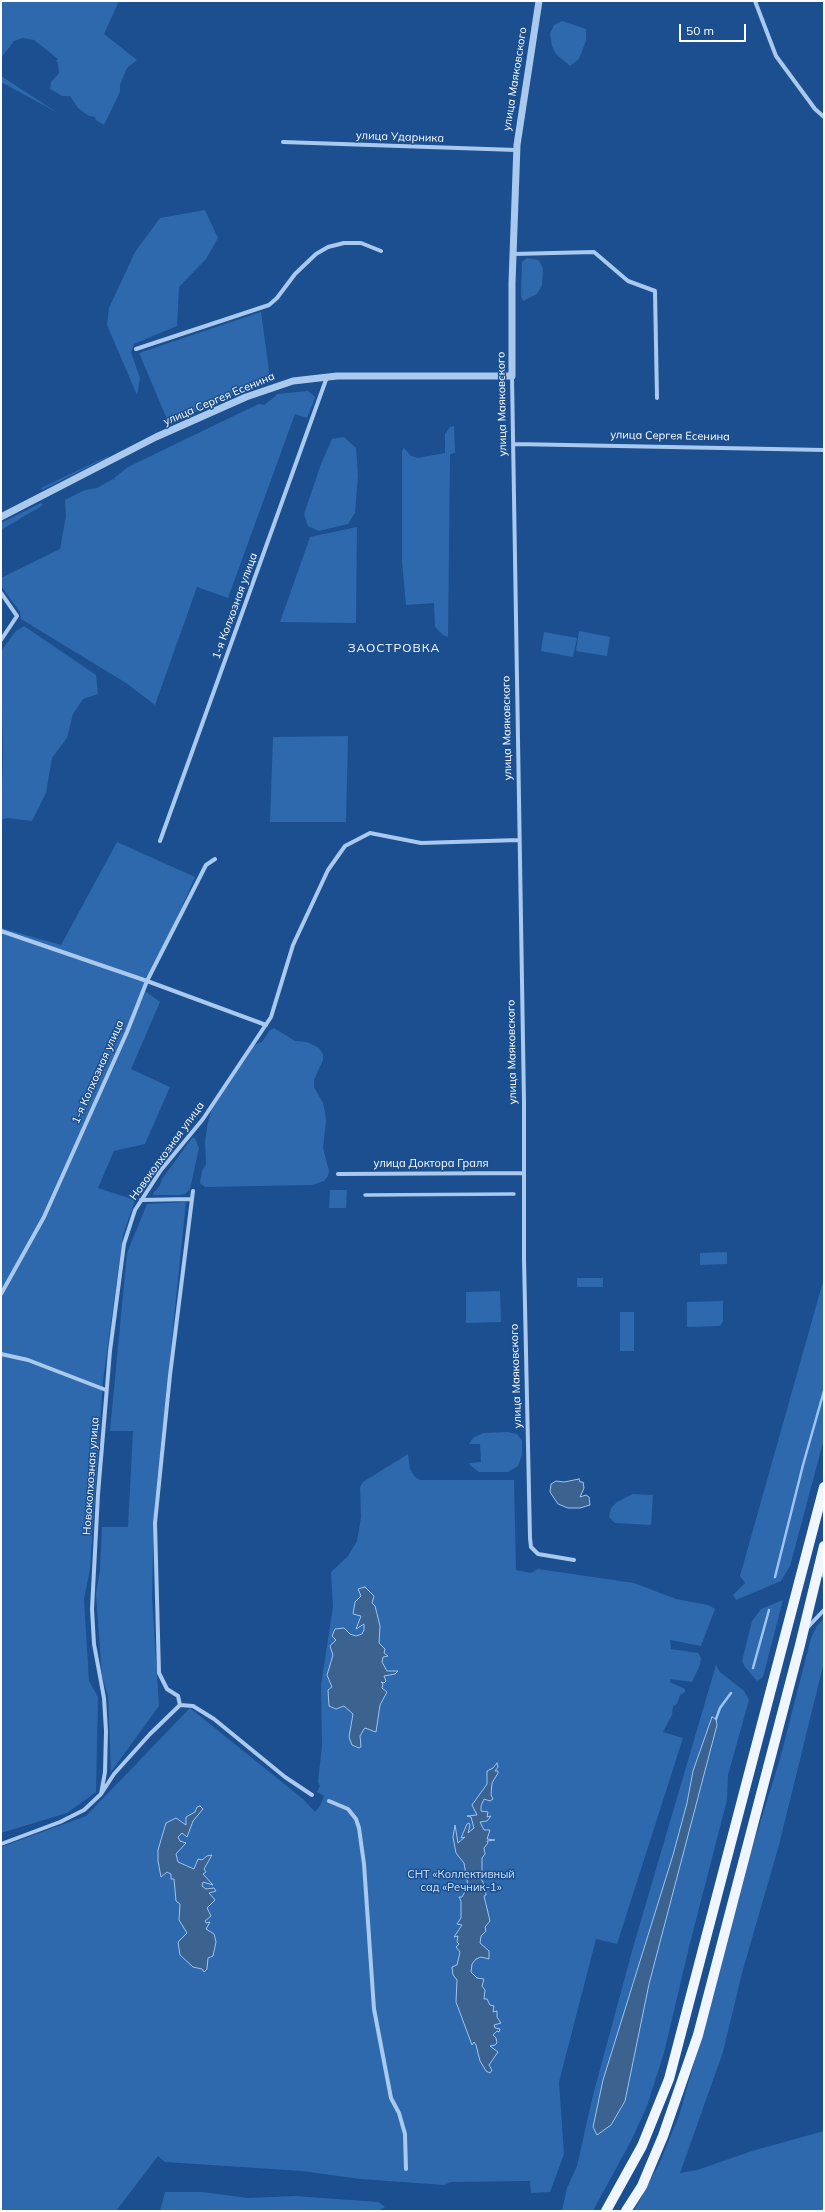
<!DOCTYPE html>
<meta charset="utf-8">
<style>
body{margin:0}
#map{position:relative;width:825px;height:2212px;overflow:hidden;background:#1b4f8f;font-family:Mulish,sans-serif}
canvas{display:block}
.frame{position:absolute;inset:0;border:2px solid #fff;pointer-events:none}
.scale{position:absolute;left:679px;top:24px;width:67px;height:18px;box-sizing:border-box;border:2px solid #fff;border-top:0;padding-left:5px;font-size:12px;line-height:14px;white-space:nowrap;color:#fff;-webkit-text-stroke:3px #1b4f8f;paint-order:stroke}
</style>
<div id="map">
<canvas width="825" height="2212"></canvas>
<div class="frame"></div>
<div class="scale">50 m</div>
</div>
<script>
const ctx = document.querySelector('canvas').getContext('2d');
ctx.lineJoin = 'round';
function paint(path, color) { ctx.fillStyle = color; ctx.fill(path, 'evenodd'); }
const toPath = rows => new Path2D(rows.map(r => 'M' + r).join(''));
function strokePath(path, color, width, dash) { ctx.strokeStyle = color; ctx.lineWidth = width; ctx.lineCap = dash ? 'butt' : 'round'; ctx.setLineDash(dash || []); ctx.stroke(path); }
function write(font, color, halo, rows, align = 'center') {
  ctx.font = font + ' Mulish,sans-serif'; ctx.lineWidth = 3; ctx.setLineDash([]); ctx.textBaseline = 'middle'; ctx.strokeStyle = halo; ctx.fillStyle = color; for (const [text, x, y, turn = 0] of rows) {
    ctx.save(); ctx.translate(x, y); ctx.rotate((+turn || 0) * Math.PI / 180); ctx.textAlign = isNaN(turn) ? turn : align; if (halo) ctx.strokeText(text, 0, 0); ctx.fillText(text, 0, 0); ctx.restore();
  }
}
const green = toPath([
 [1,1,119,1,104,34,137,60,127,68,120,85,120,92,104,125,96,120,95,117,89,116,78,108,70,96,62,96,50,89,51,82,59,73,58,63,56,61,58,59,34,40,23,38,14,41,1,58],
 [562,21,586,29,586,41,579,59,570,66,556,54,552,46,550,34,554,25],
 [1,76,58,113,1,82],
 [205,210,218,238,206,259,179,287,177,326,134,344,131,352,140,378,137,395,107,325,109,308,135,252,160,218],
 [527,258,538,260,540,262,543,269,542,285,537,294,523,301,521,296,522,262],
 [261,312,270,378,169,424,139,353],
 [308,391,315,397,313,403,307,418,295,414,228,598,197,587,155,705,126,683,21,619,20,612,1,586,1,578,60,549,66,516,65,500,85,490,97,488,113,479,115,481,114,478,128,467,248,409,259,404,264,405,278,394],
 [454,426,455,453,450,454,448,637,443,635,435,627,434,603,406,605,402,561,402,451,404,448,411,456,418,458,445,453,445,434,450,427],
 [344,437,356,448,358,476,355,513,348,524,319,531,308,526,304,514,321,464,332,439],
 [108,456,108,457,42,490,41,488],
 [41,503,43,505,1,530,1,523],
 [357,527,356,623,280,622,310,537],
 [24,626,96,675,98,694,83,699,73,714,67,738,52,758,46,793,32,821,7,818,1,820,3,757,1,651,16,631],
 [579,631,610,637,607,656,576,651],
 [544,632,577,638,573,657,541,651],
 [348,736,346,822,270,822,273,737],
 [117,842,195,877,145,991,160,1002,131,1069,170,1087,145,1144,114,1151,98,1188,135,1200,123,1235,103,1381,90,1569,84,1599,89,1681,98,1697,96,1792,67,1813,1,1833,1,928,61,945],
 [274,1028,295,1041,307,1042,319,1048,323,1054,323,1060,314,1080,314,1087,323,1103,325,1112,326,1121,323,1148,329,1171,328,1176,324,1181,312,1185,205,1187,200,1183,202,1171,206,1164,205,1141,208,1122,212,1108,254,1045,262,1042,269,1031],
 [192,1138,195,1138,199,1148,190,1189,185,1194,180,1195,154,1195,153,1193,159,1187,162,1179],
 [330,1190,347,1190,346,1208,329,1208],
 [186,1202,154,1511,152,1597,159,1706,111,1772,108,1696,102,1676,96,1594,100,1570,102,1527,128,1527,133,1431,110,1431,127,1253,147,1204],
 [727,1252,727,1264,700,1265,700,1253],
 [577,1278,603,1278,603,1287,577,1287],
 [824,1278,824,1439,790,1566,781,1581,736,1600,733,1595,745,1583,740,1576],
 [500,1291,501,1322,466,1323,466,1292],
 [723,1301,723,1321,720,1326,687,1327,687,1302],
 [620,1312,634,1312,634,1351,620,1351],
 [507,1432,517,1434,522,1441,522,1455,518,1466,508,1472,479,1472,471,1466,469,1463,481,1462,480,1444,469,1444,473,1438,483,1433],
 [408,1454,410,1469,415,1477,420,1480,514,1480,516,1570,531,1573,538,1569,634,1583,676,1599,708,1605,715,1609,701,1646,670,1640,671,1649,698,1653,701,1658,700,1665,692,1682,670,1679,670,1682,685,1689,685,1692,680,1695,677,1704,673,1706,672,1715,663,1732,683,1738,617,1944,596,1939,559,2082,564,2154,550,2192,531,2193,530,2181,451,2182,444,2185,360,2179,302,2171,165,2162,158,2156,116,2211,1,2211,1,1847,86,1816,190,1708,303,1799,315,1812,321,1804,324,1796,317,1792,320,1786,318,1782,322,1746,321,1685,333,1607,331,1572,348,1556,357,1541,361,1517,360,1487,363,1482],
 [633,1494,653,1495,651,1525,615,1523,609,1517,611,1508,617,1502],
 [783,1600,763,1677,757,1681,745,1667,742,1661,752,1621,761,1609],
 [824,1618,824,1662,779,1845,742,1973,723,2052,680,2173,697,2170,752,2151,824,2131,824,2211,634,2211,659,2164,679,2116,709,2010,746,1868,780,1759,811,1638,817,1626],
 [716,1665,720,1672,744,1691,749,1700,728,1775,727,1800,689,1947,664,2053,647,2106,632,2139,593,2211,562,2211,567,2188,577,2166,593,2095,634,1944],
 [165,2192,202,2192,248,2198,295,2196,378,2202,385,2207,378,2211,160,2211]
]);
const water = toPath([
 [579,1479,580,1482,583,1482,584,1488,580,1497,586,1495,589,1497,590,1505,580,1508,568,1508,558,1504,550,1492,551,1484,556,1481,564,1482,579,1479],
 [365,1587,374,1596,372,1603,375,1606,380,1626,379,1643,385,1649,384,1653,388,1656,383,1657,382,1662,387,1671,398,1671,395,1674,384,1676,386,1681,384,1683,381,1682,383,1684,382,1688,387,1692,380,1705,376,1732,365,1728,364,1729,360,1736,361,1747,359,1748,352,1745,349,1737,353,1714,344,1706,336,1709,329,1706,328,1690,332,1687,327,1675,333,1655,330,1646,336,1640,332,1636,335,1629,344,1628,350,1634,356,1636,362,1634,364,1630,364,1624,356,1629,361,1616,353,1614,355,1602,361,1596,358,1589,365,1587],
 [712,1717,716,1719,717,1725,649,1984,625,2101,611,2125,597,2135,593,2127,603,2080,673,1855,687,1803,693,1771,712,1717],
 [497,1763,498,1767,495,1771,498,1771,498,1773,492,1783,491,1795,493,1799,490,1801,484,1799,481,1806,481,1811,488,1812,487,1817,491,1816,487,1821,480,1822,484,1830,490,1830,487,1839,495,1840,487,1841,488,1843,484,1848,485,1854,482,1858,482,1873,480,1877,485,1886,486,1895,484,1896,490,1921,485,1927,486,1931,481,1936,480,1943,489,1951,489,1959,481,1957,476,1959,472,1964,471,1972,477,1978,484,1979,482,1986,485,1990,484,1999,487,1999,490,2005,494,2006,493,2012,497,2011,497,2017,501,2023,494,2025,495,2028,500,2029,499,2032,497,2031,493,2035,496,2038,497,2043,495,2045,490,2046,498,2052,489,2065,492,2070,490,2073,486,2071,480,2061,476,2045,474,2042,472,2045,456,2002,457,1980,453,1975,452,1967,457,1965,460,1952,456,1947,459,1944,457,1942,458,1936,454,1937,462,1925,457,1924,461,1918,461,1901,459,1897,462,1897,468,1886,464,1863,456,1853,453,1837,455,1825,458,1843,465,1837,461,1838,467,1824,469,1823,470,1825,468,1833,474,1828,471,1817,467,1816,477,1815,472,1805,487,1784,487,1771,493,1768,497,1763],
 [200,1806,203,1809,193,1821,187,1837,182,1833,178,1837,180,1841,186,1843,176,1854,178,1862,194,1869,198,1859,202,1860,207,1856,212,1855,204,1869,206,1872,203,1874,213,1885,203,1882,202,1886,206,1889,214,1888,216,1891,209,1893,215,1900,207,1908,211,1916,205,1921,206,1923,210,1922,206,1929,214,1934,216,1942,213,1956,208,1958,207,1969,204,1972,202,1969,193,1967,180,1955,178,1942,187,1933,179,1920,180,1904,176,1901,174,1879,171,1879,171,1874,167,1872,161,1877,158,1861,158,1850,166,1823,176,1818,186,1825,186,1817,195,1812,197,1807,200,1806]
]);
const stream = toPath([
 [775,1577,803,1465,824,1391],
 [753,1668,769,1610],
 [716,1719,720,1708,731,1693]
]);
const pedestrian = toPath([
 [365,1195,514,1194]
]);
const minor = toPath([
 [755,1,776,56,815,109,824,117],
 [283,142,516,150],
 [513,254,594,252,628,281,655,291,657,398],
 [136,349,269,305,277,298,295,274,316,254,328,247,344,243,361,243,381,251],
 [512,376,524,1102,524,1259,530,1538,531,1547,538,1554,574,1560],
 [515,444,824,450],
 [1,593,17,616,1,640],
 [160,841,327,377],
 [1,931,147,981,266,1025],
 [338,1174,524,1173],
 [141,1200,191,1199],
 [1,1294,44,1217,127,1032,147,981,206,865,215,859],
 [1,1354,28,1360,106,1390],
 [822,1567,824,1576],
 [808,1627,824,1610],
 [180,1705,178,1696,167,1689,159,1673,155,1523,170,1375,193,1191],
 [101,1794,105,1772,106,1731,104,1698,94,1644,92,1609,98,1494,110,1351,124,1244,135,1210,161,1170,203,1119,271,1017,293,945,328,870,345,846,370,833,421,843,519,840],
 [329,1801,348,1809,356,1819,359,1828,364,1864,374,2009,391,2098,399,2113,405,2134,406,2169],
 [1,1844,60,1822,84,1810,101,1794,114,1774,150,1734,180,1705,193,1706,214,1719,285,1777,312,1795]
]);
const tertiary = toPath([
 [1,517,156,437,246,397,293,381,337,376,512,376,512,283,517,145,539,1]
]);
const primary = toPath([
 [606,2211,642,2146,669,2079,824,1487],
 [626,2211,642,2186,663,2136,698,2035,800,1645,824,1546]
]);
const streetNames = [
 ["улица Маяковского",515,79,-81],
 ["улица Ударника",400,137,2],
 ["улица Сергея Есенина",219,399,-23],
 ["улица Маяковского",502,404,-91],
 ["улица Сергея Есенина",670,436,1],
 ["1-я Колхозная улица",235,606,-70],
 ["улица Маяковского",507,728,-91],
 ["улица Маяковского",512,1052,-91],
 ["1-я Колхозная улица",98,1072,-66],
 ["Новоколхозная улица",167,1151,-54],
 ["улица Доктора Граля",431,1164],
 ["улица Маяковского",516,1376,-92],
 ["Новоколхозная улица",91,1476,-86]
];
const parkNames = [
 ["СНТ «Коллективный",461,1875],
 ["сад «Речник-1»",461,1888]
];
const neighbourhoodNames = [
 ["ЗАОСТРОВКА",394,648]
];
paint(green, '#2e69ad');
paint(water, '#3c6290');
strokePath(water, '#9cc4f0', 1);
strokePath(stream, '#9cc4f0', 2.5);
strokePath(pedestrian, '#a9c9ee', 3.5);
strokePath(minor, '#a9c9ee', 4);
strokePath(tertiary, '#a9c9ee', 7);
strokePath(primary, '#f0f6ff', 10);
write('11px', '#fff', '#1b4f8f', streetNames);
write('11px', '#cfe3fa', '#1b4f8f', parkNames);
ctx.letterSpacing = '1px';
write('12px', '#fff', '#1b4f8f', neighbourhoodNames);
ctx.letterSpacing = '0px';
</script>
